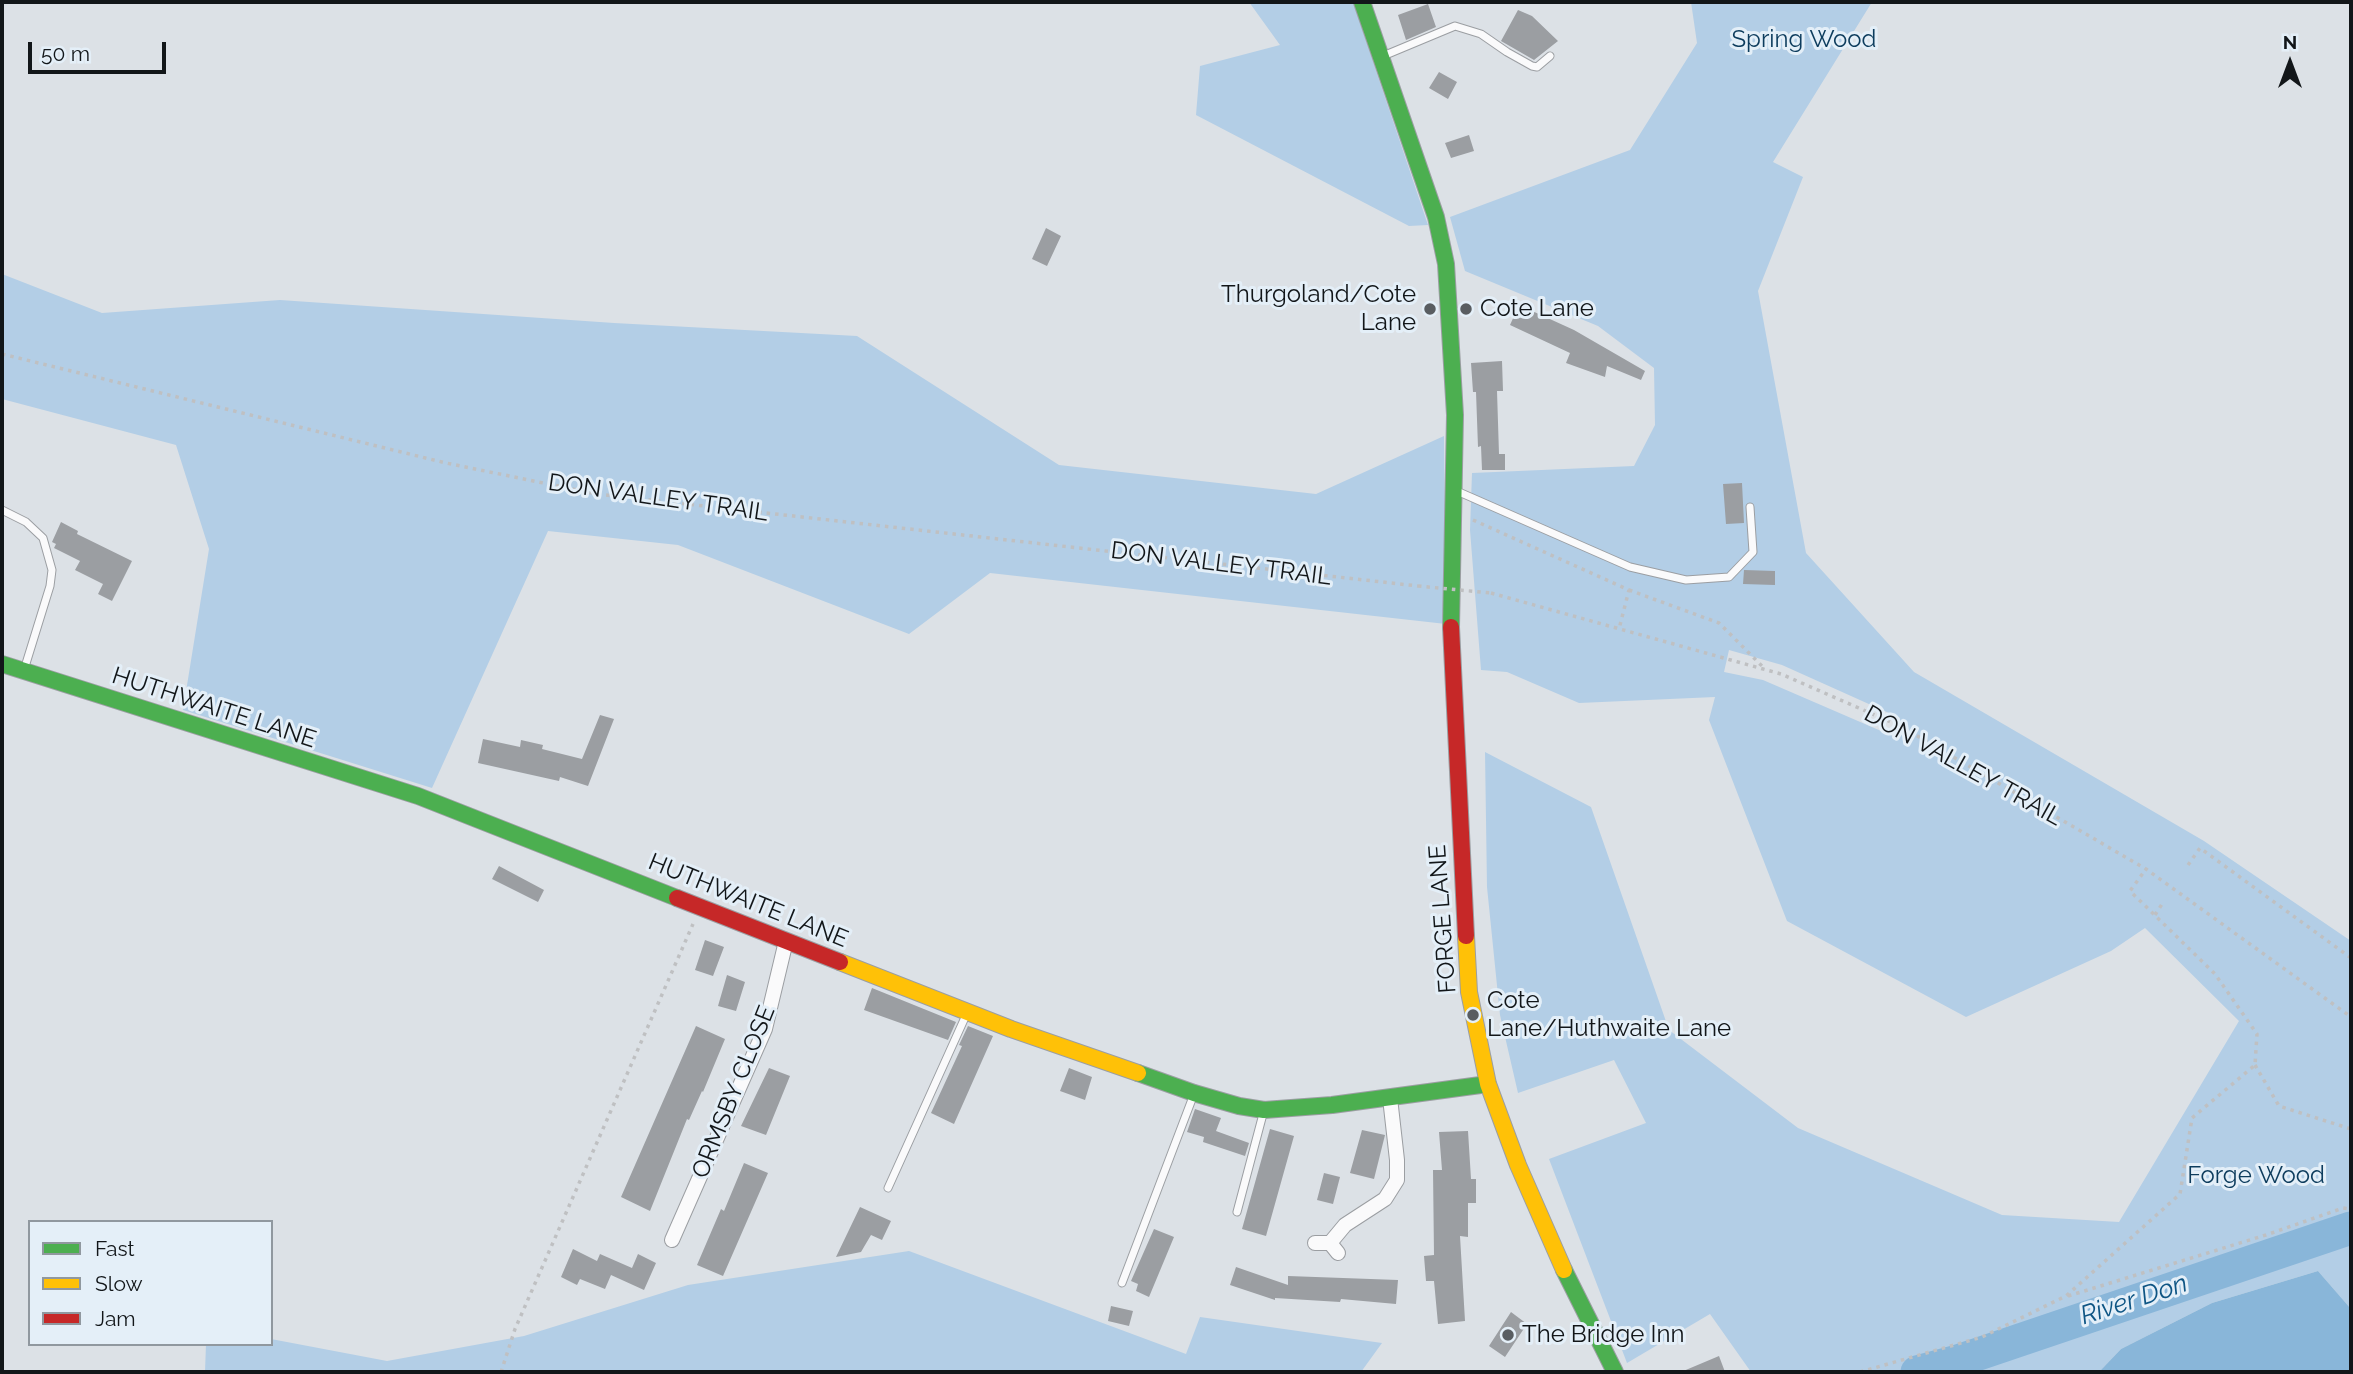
<!DOCTYPE html>
<style>
body{margin:0}
#map{position:relative;width:2353px;height:1374px;overflow:hidden;background:#dce1e6;font-family:Raleway,sans-serif}
canvas{display:block}
.frame{position:absolute;inset:0;border:4px solid #121619;pointer-events:none}
.legend{position:absolute;left:28px;top:1220px;width:245px;height:126px;box-sizing:border-box;background:#e4eff8;border:2px solid #90989f;margin:0;padding:9px 12px;list-style:none;font-size:21px;color:#121619}
.legend li{display:flex;align-items:center;gap:14px;height:35px}
.legend b{width:35px;border:2px solid #90989f}
.north{position:absolute;left:2255px;top:28px;width:70px;height:70px;-webkit-text-stroke:5px #e4eff8;paint-order:stroke;rotate:0deg;font-size:19px;font-weight:700;line-height:28px;text-align:center;color:#121619}
.north::after{content:'';display:block;margin:auto;width:24px;height:32px;background:#121619;clip-path:polygon(50% 0,100% 100%,50% 72%,0 100%)}
.scale{position:absolute;left:28px;top:42px;width:138px;height:32px;box-sizing:border-box;border:4px solid #121619;border-top:0;padding-left:9px;font-size:21px;line-height:24px;white-space:nowrap;color:#121619;-webkit-text-stroke:5px #e4eff8;paint-order:stroke}
</style>
<div id="map">
<canvas width="2353" height="1374"></canvas>
<div class="frame"></div>
<ul class="legend">
<li><b style="height:9px;background:#4caf50"></b>Fast</li>
<li><b style="height:9px;background:#ffc107"></b>Slow</li>
<li><b style="height:9px;background:#c62828"></b>Jam</li>
</ul>
<div class="north">N</div>
<div class="scale">50 m</div>
</div>
<script>
const ctx = document.querySelector('canvas').getContext('2d');
ctx.lineJoin = 'round';
function paint(path, color) { ctx.fillStyle = color; ctx.fill(path, 'evenodd'); }
const toPath = rows => new Path2D(rows.map(r => 'M' + r).join(''));
function strokePath(path, color, width, dash) { ctx.strokeStyle = color; ctx.lineWidth = width; ctx.lineCap = dash ? 'butt' : 'round'; ctx.setLineDash(dash || []); ctx.stroke(path); }
function write(font, color, halo, rows, align = 'center') {
  ctx.font = font + ' Raleway,sans-serif'; ctx.lineWidth = 6; ctx.setLineDash([]); ctx.textBaseline = 'middle'; ctx.strokeStyle = halo; ctx.fillStyle = color; for (const [text, x, y, turn = 0] of rows) {
    ctx.save(); ctx.translate(x, y); ctx.rotate((+turn || 0) * Math.PI / 180); ctx.textAlign = isNaN(turn) ? turn : align; if (halo) ctx.strokeText(text, 0, 0); ctx.fillText(text, 0, 0); ctx.restore();
  }
}
const green = toPath([
 [1249,2,1353,2,1428,225,1409,226,1196,115,1200,66,1280,45],
 [1691,2,1872,2,1773,162,1803,177,1758,291,1806,553,1914,672,2204,841,2351,941,2351,1309,2318,1271,2212,1303,2121,1349,2099,1372,2023,1372,2021,1370,2014,1372,1751,1372,1710,1314,1627,1363,1549,1159,1646,1123,1614,1060,1518,1093,1500,1015,1487,887,1485,752,1591,807,1669,1030,1798,1128,2002,1215,2119,1222,2239,1021,2145,928,2111,951,1966,1017,1787,921,1709,720,1715,697,1579,703,1507,672,1481,670,1470,530,1472,473,1634,466,1655,425,1654,368,1598,326,1465,271,1450,217,1630,150,1697,43],
 [1729,650,1782,665,1900,718,1895,737,1763,680,1724,672],
 [2,274,102,313,280,300,614,323,857,336,1059,465,1316,494,1444,436,1446,624,990,573,909,634,678,545,548,531,432,788,183,710,209,549,176,445,2,399],
 [909,1251,1186,1354,1200,1317,1382,1343,1361,1372,205,1372,206,1344,271,1344,271,1339,387,1361,524,1336,688,1285]
]);
const water = toPath([
 [2318,1271,2351,1309,2351,1372,2099,1372,2121,1349,2212,1303]
]);
const river = toPath([
 [1917,1372,1958,1361,2351,1228]
]);
const building = toPath([
 [1428,4,1436,27,1406,40,1398,15],
 [1518,10,1532,16,1558,41,1534,60,1501,41],
 [1439,72,1457,82,1448,99,1429,88],
 [1469,135,1474,151,1451,158,1445,143],
 [1046,228,1061,236,1047,266,1032,259],
 [1519,305,1574,330,1645,371,1641,380,1607,366,1605,377,1566,363,1570,353,1510,325],
 [1502,361,1503,391,1497,391,1499,454,1505,454,1505,470,1482,470,1481,446,1478,447,1476,392,1473,392,1471,363],
 [1742,483,1744,523,1726,524,1723,484],
 [61,522,78,531,77,534,132,561,112,601,98,594,103,584,75,570,80,561,54,548,56,544,52,542],
 [1744,570,1775,571,1775,585,1743,584],
 [600,715,614,719,588,786,560,777,559,781,478,763,483,739,520,747,521,740,543,745,542,749,582,759],
 [499,866,544,890,538,902,492,879],
 [705,940,724,947,713,976,695,970],
 [727,975,745,982,736,1011,718,1006],
 [872,988,956,1022,948,1040,864,1010],
 [696,1026,725,1039,703,1092,702,1091,689,1120,687,1119,650,1211,621,1197],
 [968,1026,993,1036,954,1124,931,1113,962,1046,959,1045],
 [769,1068,790,1076,766,1135,741,1126],
 [1069,1068,1092,1077,1085,1100,1060,1091],
 [1195,1109,1221,1118,1216,1131,1249,1143,1245,1156,1203,1142,1204,1137,1187,1132],
 [1270,1129,1294,1136,1266,1236,1242,1229],
 [1362,1130,1385,1135,1374,1179,1350,1173],
 [1468,1131,1471,1179,1476,1179,1476,1203,1468,1203,1468,1237,1460,1236,1465,1321,1438,1324,1434,1281,1426,1281,1424,1256,1434,1255,1433,1170,1442,1170,1439,1132],
 [744,1163,768,1173,723,1276,697,1265,721,1209,724,1211],
 [1324,1173,1340,1177,1333,1204,1317,1200],
 [860,1207,891,1221,882,1240,871,1235,861,1252,836,1257],
 [1154,1229,1174,1237,1149,1297,1136,1291,1138,1284,1131,1281],
 [573,1249,597,1261,600,1254,632,1268,638,1254,656,1263,644,1290,611,1275,605,1289,580,1279,577,1285,561,1277],
 [1236,1267,1288,1285,1288,1276,1398,1280,1396,1304,1341,1299,1340,1302,1275,1298,1275,1300,1230,1285],
 [1111,1306,1133,1311,1129,1326,1108,1321],
 [1511,1312,1527,1324,1505,1357,1489,1346],
 [1719,1356,1725,1372,1681,1372]
]);
const path = toPath([
 [2,354,446,463,597,494,1418,586],
 [1473,520,1629,590,1619,629],
 [1629,590,1719,623,1764,668],
 [1491,593,1781,674,1900,726,2146,869,2351,1017],
 [2188,865,2200,848,2351,958],
 [2155,915,2164,901],
 [2255,1065,2279,1106,2351,1129],
 [2068,1296,2266,1235,2343,1208,2351,1209],
 [501,1372,515,1329,693,924],
 [1860,1372,1982,1337,2066,1296,2180,1194,2192,1118,2255,1065,2257,1034,2215,974,2130,891,2146,869]
]);
const lane = toPath([
 [1383,56,1455,26,1481,34,1507,52,1532,66,1537,67,1550,56],
 [1459,492,1630,567,1686,580,1729,577,1753,552,1750,507],
 [2,510,26,522,43,538,52,570,50,586,24,670],
 [888,1188,967,1013],
 [1237,1212,1263,1114],
 [1122,1283,1194,1094]
]);
const street = toPath([
 [672,1240,765,1029,786,941],
 [1315,1243,1330,1243,1338,1253],
 [1330,1243,1345,1225,1385,1199,1397,1180,1397,1160,1390,1098]
]);
const fast = toPath([
 [1362,2,1436,217,1446,264,1455,415,1451,627],
 [2,664,418,796,677,898],
 [1138,1073,1194,1093,1239,1106,1264,1110,1332,1105,1488,1084],
 [1564,1270,1615,1372]
]);
const slow = toPath([
 [1466,936,1469,992,1488,1084,1518,1165,1564,1270],
 [840,962,1011,1029,1138,1073]
]);
const jam = toPath([
 [1451,627,1466,936],
 [677,898,840,962]
]);
const pathBridge = toPath([
 [1418,586,1491,593]
]);
const markers = [
 [1430,309,7,"#595d61"],
 [1466,309,7,"#595d61"],
 [1473,1015,7,"#595d61"],
 [1508,1335,7,"#595d61"]
];
const parkNames = [
 ["Spring Wood",1804,40],
 ["Forge Wood",2256,1176]
];
const poiNames = [
 ["Thurgoland/Cote",1416,295,"right"],
 ["Lane",1416,323,"right"],
 ["Cote Lane",1480,309],
 ["Cote",1487,1001],
 ["Lane/Huthwaite Lane",1487,1029],
 ["The Bridge Inn",1522,1335]
];
const streetNames = [
 ["DON VALLEY TRAIL",658,498,8],
 ["DON VALLEY TRAIL",1221,564,7],
 ["HUTHWAITE LANE",214,708,18],
 ["DON VALLEY TRAIL",1963,766,29],
 ["HUTHWAITE LANE",748,901,22],
 ["FORGE LANE",1443,919,-94],
 ["ORMSBY CLOSE",734,1092,-68]
];
const waterNames = [
 ["River Don",2134,1300,-18]
];
paint(green, '#b3cee6');
paint(water, '#89b6d9');
strokePath(river, '#89b6d9', 33);
paint(building, '#9b9ea2');
strokePath(lane, '#9b9ea2', 9);
strokePath(street, '#9b9ea2', 16);
strokePath(fast, '#9b9ea2', 18);
strokePath(slow, '#9b9ea2', 18);
strokePath(jam, '#9b9ea2', 18);
strokePath(path, '#bfc0c2', 3.5, [3.5, 5]);
strokePath(lane, '#fafafb', 7);
strokePath(street, '#fafafb', 14);
strokePath(fast, '#4caf50', 16);
strokePath(slow, '#ffc107', 16);
strokePath(jam, '#c62828', 16);
strokePath(pathBridge, '#bfc0c2', 3.5, [3.5, 5]);
for (const [x, y, r, color] of markers) { const dot = new Path2D(); dot.arc(x, y, r, 0, 2 * Math.PI); ctx.fillStyle = color; ctx.fill(dot); strokePath(dot, '#e4eff8', 2.5); }
write('24px', '#0d3c5d', '#e4eff8', parkNames);
write('24px', '#121619', '#e4eff8', poiNames, 'left');
write('24px', '#121619', '#e4eff8', streetNames);
write('italic 26px', '#0e5584', '#e4eff8', waterNames);
</script>
